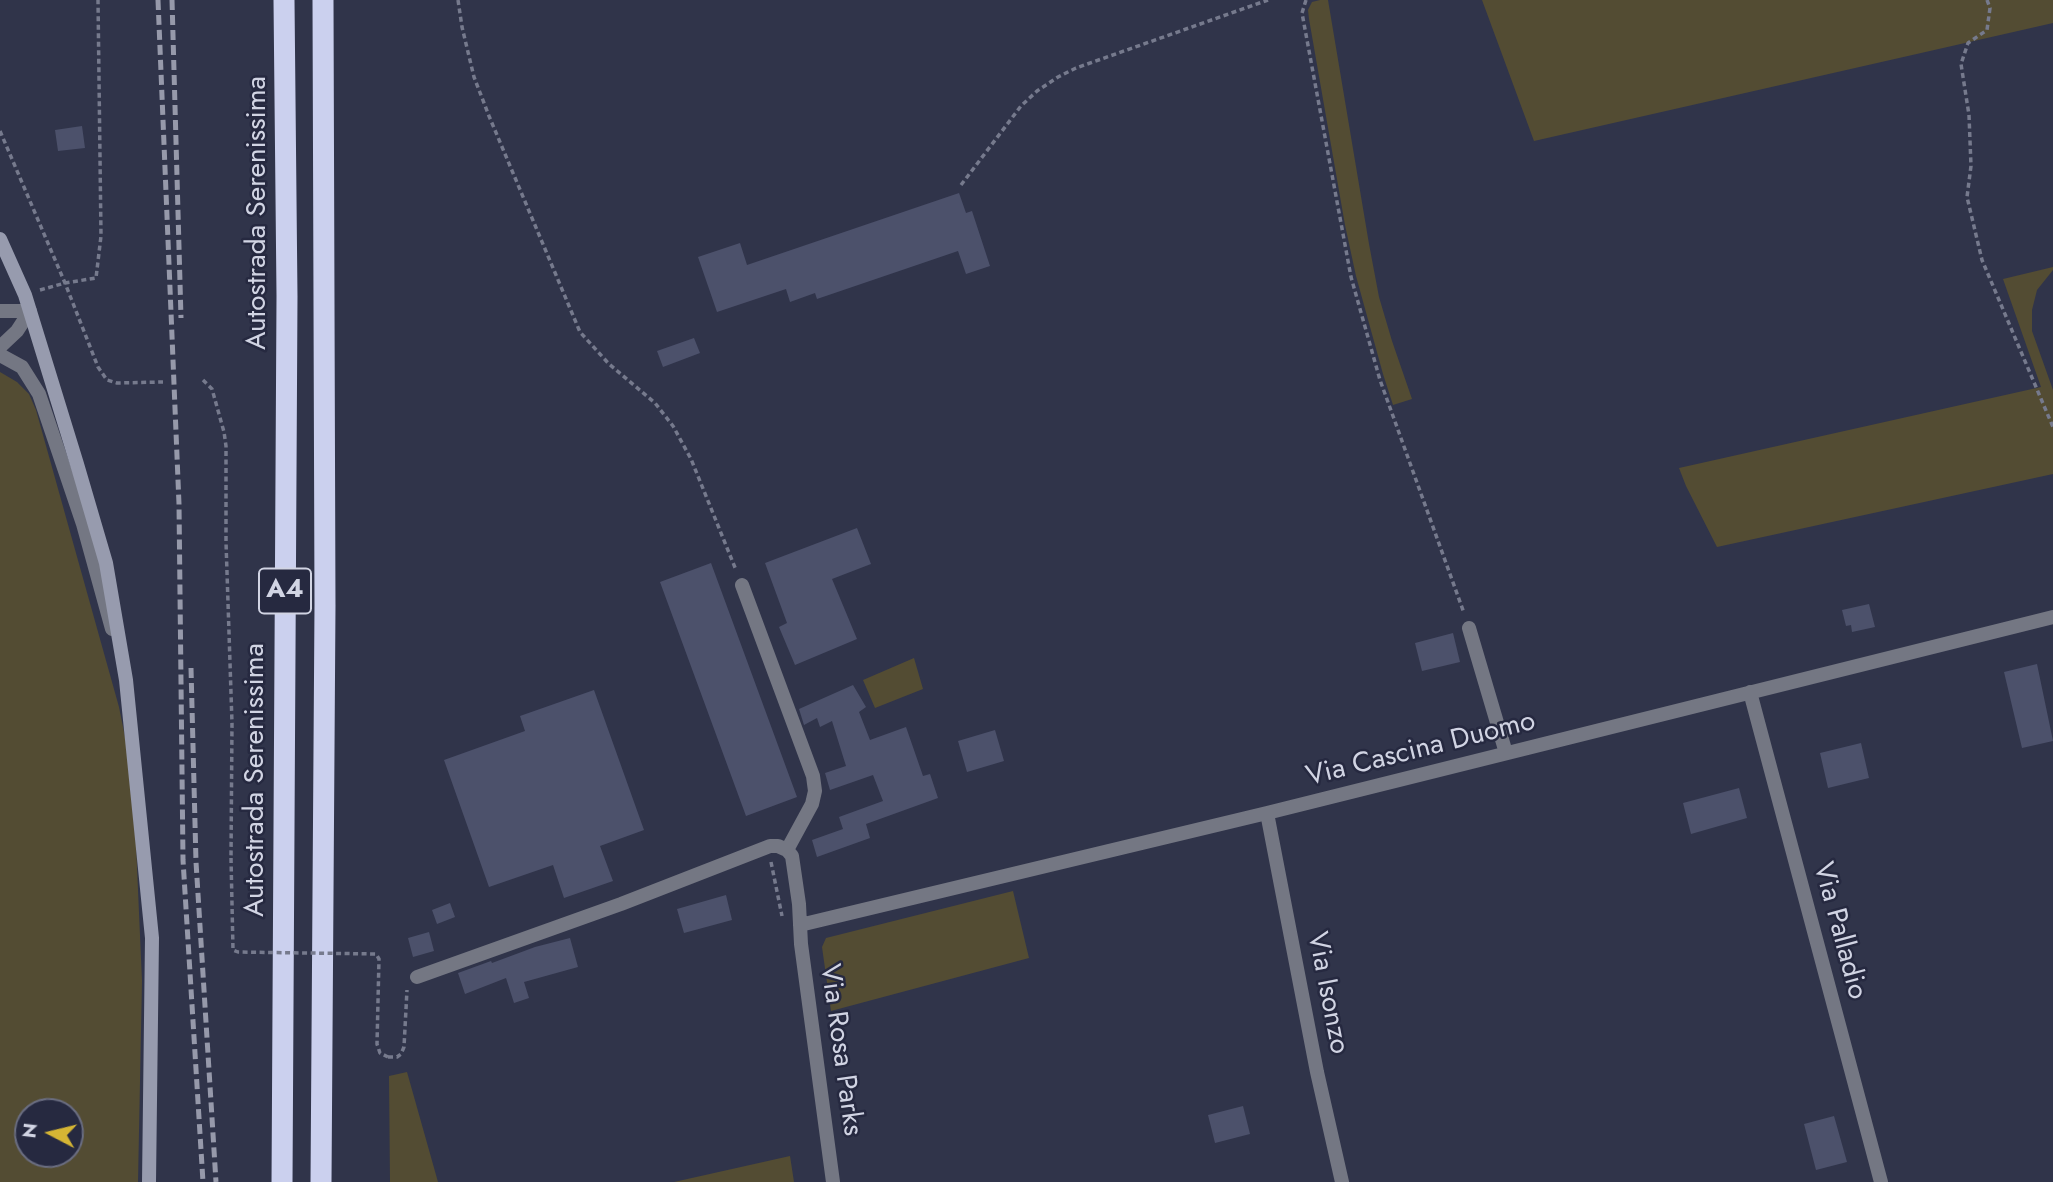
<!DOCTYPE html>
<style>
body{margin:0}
#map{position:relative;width:2053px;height:1182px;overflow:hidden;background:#30344a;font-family:Jost,sans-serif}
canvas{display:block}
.north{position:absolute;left:14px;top:1098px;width:70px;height:70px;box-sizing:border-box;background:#262940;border:2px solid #6a6d81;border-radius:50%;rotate:277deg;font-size:19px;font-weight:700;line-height:28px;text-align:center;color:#d1d4e3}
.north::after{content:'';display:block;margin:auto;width:24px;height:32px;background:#d5b534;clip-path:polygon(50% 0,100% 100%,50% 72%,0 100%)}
</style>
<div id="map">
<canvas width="2053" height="1182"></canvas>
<div class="north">N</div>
</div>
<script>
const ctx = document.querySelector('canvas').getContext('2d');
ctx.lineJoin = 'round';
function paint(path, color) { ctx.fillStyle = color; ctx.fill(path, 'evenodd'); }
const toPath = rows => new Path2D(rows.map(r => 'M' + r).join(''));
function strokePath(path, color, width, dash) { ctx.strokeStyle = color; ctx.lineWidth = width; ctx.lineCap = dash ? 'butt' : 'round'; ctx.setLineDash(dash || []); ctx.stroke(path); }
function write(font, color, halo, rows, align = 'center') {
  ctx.font = font + ' Jost,sans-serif'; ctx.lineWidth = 5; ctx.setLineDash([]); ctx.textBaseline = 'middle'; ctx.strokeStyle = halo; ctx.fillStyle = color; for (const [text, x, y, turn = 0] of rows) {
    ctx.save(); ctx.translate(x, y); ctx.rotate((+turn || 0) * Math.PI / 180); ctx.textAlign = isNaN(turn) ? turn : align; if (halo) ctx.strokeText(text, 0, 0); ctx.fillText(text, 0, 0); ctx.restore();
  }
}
const green = toPath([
 [1320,0,1328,0,1369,244,1379,297,1392,341,1412,399,1393,405,1383,374,1356,276,1345,225,1309,19,1308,10,1312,2],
 [1482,0,2053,0,2053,23,1534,141],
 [2053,267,2053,270,2037,290,2032,310,2032,331,2053,390,2053,474,1717,547,1686,486,1679,468,2041,387,2003,279],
 [0,372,17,382,29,394,36,410,119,707,126,742,136,844,142,981,138,1182,0,1182],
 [28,1112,70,1112,70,1154,28,1154],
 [914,658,923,689,875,708,863,680],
 [1013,891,1029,958,831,1011,822,947,826,938],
 [407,1072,438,1182,390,1182,389,1076],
 [790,1156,794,1182,674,1182]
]);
const building = toPath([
 [82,126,85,148,58,151,55,130],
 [959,193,966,213,972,211,990,266,966,274,958,251,817,299,815,293,790,302,786,289,717,312,698,257,740,243,747,265],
 [694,338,700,353,663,367,657,351],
 [857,528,871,564,832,579,857,639,795,665,779,627,787,623,765,563],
 [711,563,797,797,746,816,660,582],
 [1869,604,1875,627,1852,632,1851,625,1846,626,1842,610],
 [1453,633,1460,662,1422,671,1415,643],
 [2037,664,2053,741,2022,748,2004,672],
 [853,685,866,707,859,712,870,740,906,727,923,776,930,774,938,798,866,824,870,838,817,857,812,840,843,829,839,817,883,801,873,775,830,790,825,773,846,766,832,721,820,727,817,718,804,725,799,709],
 [594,690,644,830,600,846,613,881,564,898,553,865,489,887,444,760,525,731,520,716],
 [995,730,1004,761,967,772,958,741],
 [1861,743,1869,778,1828,788,1820,753],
 [1739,788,1747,818,1691,834,1683,803],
 [726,895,732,920,684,933,677,909],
 [450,903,455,917,437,924,432,910],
 [429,932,434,951,413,957,408,938],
 [570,938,578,967,524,982,529,998,514,1003,506,978,465,994,458,973,491,961,492,963,535,947],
 [1243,1106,1250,1134,1215,1143,1208,1115],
 [1834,1116,1847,1162,1816,1170,1804,1124]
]);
const path = toPath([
 [458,0,462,27,474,77,489,116,580,332,609,364,655,403,673,426,691,459,736,570],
 [1306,0,1302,13,1351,277,1380,380,1464,613],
 [1987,0,1990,8,1987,30,1968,43,1961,64,1969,115,1971,166,1967,197,1982,260,2053,427],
 [0,131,65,283,98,367,107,380,117,383,163,382],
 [961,185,1021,106,1037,91,1058,77,1076,68,1268,0],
 [40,290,65,283,96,278,101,236,98,0],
 [203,380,212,389,224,432,226,446,226,542,232,723,231,858],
 [771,862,782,916],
 [388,1057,397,1057,401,1054,404,1047,407,990]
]);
const street = toPath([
 [0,311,30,311,17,331,0,347],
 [0,355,22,367,39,394,83,524,112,629],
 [742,585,813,776,815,791,812,804,787,850],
 [1469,628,1506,753],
 [1750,692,1881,1182],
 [1267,813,1317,1072,1342,1182],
 [800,925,1267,813,2053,617],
 [417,977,621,904,770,846,778,846,787,850,792,856,799,904,801,944,833,1182]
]);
const secondary = toPath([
 [0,239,25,295,77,464,106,563,126,680,152,938,149,1182]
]);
const highway = toPath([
 [282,1182,287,296,284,0],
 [321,1182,325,605,323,0]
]);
const rail = toPath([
 [158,0,179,504,183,860,203,1182],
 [172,0,181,318],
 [191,668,196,862,216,1182]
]);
const pathBridge = toPath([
 [231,858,233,950,238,952,376,954,379,959,377,1044,380,1053,388,1057]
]);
const shields = [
 [285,591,52]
];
const shieldNames = [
 ["A4",285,591]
];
const streetNames = [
 ["Autostrada Serenissima",258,213,-90],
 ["Via Cascina Duomo",1421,750,-14],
 ["Autostrada Serenissima",256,780,-90],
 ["Via Palladio",1839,931,75],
 ["Via Isonzo",1327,993,79],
 ["Via Rosa Parks",840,1050,82]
];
paint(green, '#534c33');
paint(building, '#4c516b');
strokePath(path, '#767a8d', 3.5, [5, 3.5]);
strokePath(street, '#747783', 14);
strokePath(secondary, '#979bae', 14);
strokePath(highway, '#cbd0ee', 21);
strokePath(rail, '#9699aa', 5, [10, 5]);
strokePath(pathBridge, '#767a8d', 3.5, [5, 3.5]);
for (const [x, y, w] of shields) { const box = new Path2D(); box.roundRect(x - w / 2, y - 22.5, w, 45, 5); ctx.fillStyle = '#262940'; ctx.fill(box); strokePath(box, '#d1d4e3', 2); }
write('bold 26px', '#d1d4e3', null, shieldNames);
write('28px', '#d1d4e3', '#262940', streetNames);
</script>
